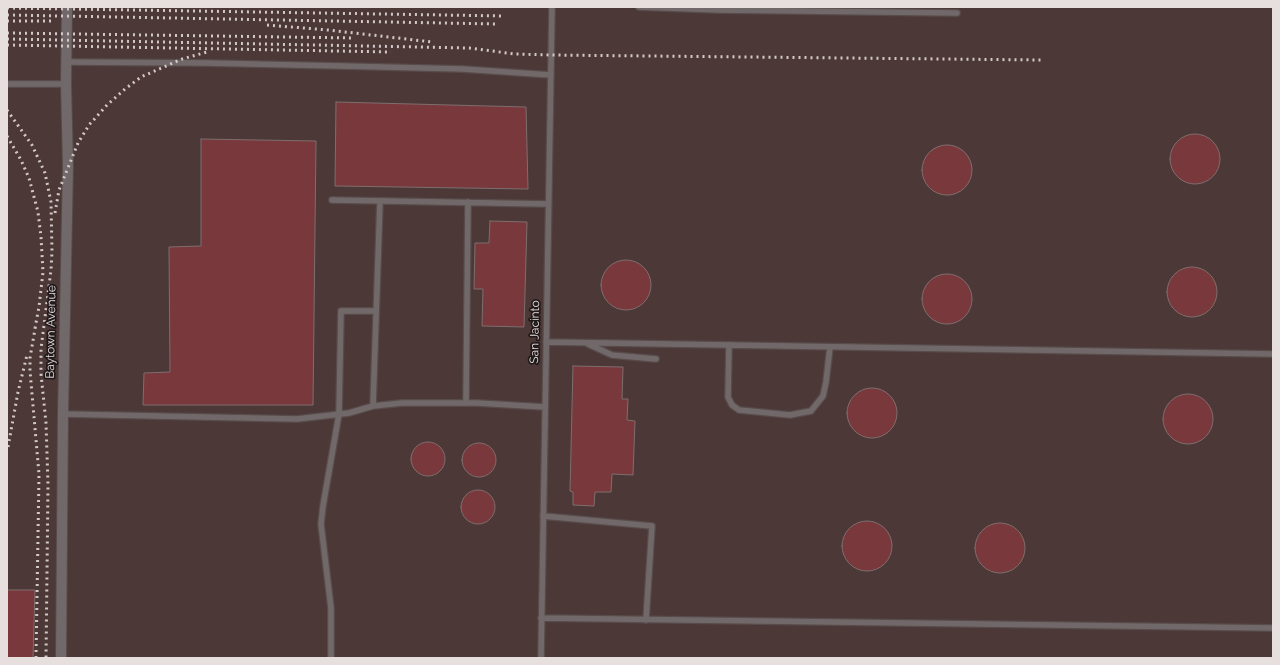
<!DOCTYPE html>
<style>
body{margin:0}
#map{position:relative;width:1280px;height:665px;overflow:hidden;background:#3d2f2f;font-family:Raleway,sans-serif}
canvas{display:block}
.frame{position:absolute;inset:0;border:8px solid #e7dede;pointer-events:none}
</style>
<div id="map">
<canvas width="1280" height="665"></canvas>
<div class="frame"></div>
</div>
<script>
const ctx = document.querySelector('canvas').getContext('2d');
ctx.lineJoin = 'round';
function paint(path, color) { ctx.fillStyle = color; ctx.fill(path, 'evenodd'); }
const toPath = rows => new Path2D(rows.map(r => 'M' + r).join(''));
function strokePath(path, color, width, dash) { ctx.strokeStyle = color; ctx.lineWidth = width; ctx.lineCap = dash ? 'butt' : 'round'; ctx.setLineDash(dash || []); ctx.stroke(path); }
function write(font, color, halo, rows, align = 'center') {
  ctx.font = font + ' Raleway,sans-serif'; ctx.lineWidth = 3.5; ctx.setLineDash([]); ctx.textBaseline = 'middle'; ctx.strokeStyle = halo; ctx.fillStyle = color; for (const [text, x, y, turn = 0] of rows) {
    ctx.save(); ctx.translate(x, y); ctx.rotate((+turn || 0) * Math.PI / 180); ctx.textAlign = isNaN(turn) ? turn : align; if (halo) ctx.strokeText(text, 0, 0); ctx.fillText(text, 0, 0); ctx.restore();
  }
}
const built = toPath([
 [7,7,1273,7,1273,658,7,658]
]);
const building = toPath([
 [336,102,526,107,528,189,335,186,336,102],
 '1170 159a25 25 0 1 1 50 0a25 25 0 1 1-50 0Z',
 [201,139,316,141,313,405,143,405,144,373,170,372,169,247,201,246,201,139],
 '922 170a25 25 0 1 1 50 0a25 25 0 1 1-50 0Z',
 [490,221,527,222,524,327,482,326,483,289,474,289,475,243,489,243,490,221],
 '601 285a25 25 0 1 1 50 0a25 25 0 1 1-50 0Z',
 '1167 292a25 25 0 1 1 50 0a25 25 0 1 1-50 0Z',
 '922 299a25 25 0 1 1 50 0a25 25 0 1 1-50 0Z',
 [573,366,623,367,622,399,628,399,627,420,635,421,633,475,612,474,611,492,595,492,594,506,573,505,573,492,570,491,573,366],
 '847 413a25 25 0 1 1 50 0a25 25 0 1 1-50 0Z',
 '1163 419a25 25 0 1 1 50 0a25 25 0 1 1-50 0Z',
 '411 459a17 17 0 1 1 34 0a17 17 0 1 1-34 0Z',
 '462 460a17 17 0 1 1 34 0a17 17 0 1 1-34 0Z',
 '461 507a17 17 0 1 1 34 0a17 17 0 1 1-34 0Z',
 '842 546a25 25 0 1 1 50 0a25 25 0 1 1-50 0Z',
 '975 548a25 25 0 1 1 50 0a25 25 0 1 1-50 0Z',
 [7,590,35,590,33,658,7,658,7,590]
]);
const service = toPath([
 [639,7,720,10,957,13],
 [66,62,206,63,342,66,463,69,551,75],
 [7,84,66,84],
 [332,200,548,204],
 [380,201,373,406,402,403,477,403,545,407],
 [546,342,1273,354],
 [588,344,612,355,656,359],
 [729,345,728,397,732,405,739,410,790,415,811,411,823,396,826,382,830,347],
 [466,403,468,202],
 [63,414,297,419,349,413,373,406],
 [543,516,652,526,646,620],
 [541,618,1273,628],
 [331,658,331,608,321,524,323,506,339,414,341,311,376,311],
 [541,658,552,7]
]);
const minor = toPath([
 [61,658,63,414,68,166,66,84,67,7]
]);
const rail = toPath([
 [7,8,505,16],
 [7,15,497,24],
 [7,21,55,21],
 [267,25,328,30,432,42],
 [7,33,355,38],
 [7,39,469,48,515,54,551,55,1041,60],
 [7,45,391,52],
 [7,110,32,145,45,173,51,202,52,252,51,270,41,349,41,374,46,423,48,485,46,658],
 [7,136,21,160,29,178,38,212,41,237,43,272,39,307,35,328],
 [55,213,59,190,78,143,89,125,107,105,125,89,141,77,182,59,207,52],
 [8,447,18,392,27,355],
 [36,658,39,474,30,371,30,358,36,323]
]);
const streetNames = [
 ["Baytown Avenue",51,332,-89],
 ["San Jacinto",535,332,-89]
];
paint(built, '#4d3838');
paint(building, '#79383c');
strokePath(building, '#7e6e6e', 1);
strokePath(service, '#584b4b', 8);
strokePath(minor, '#584b4b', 12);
strokePath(service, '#716969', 5.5);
strokePath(minor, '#716969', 10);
strokePath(rail, '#d2c8c8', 3, [2, 4]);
write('12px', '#e7dede', '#201919', streetNames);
</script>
